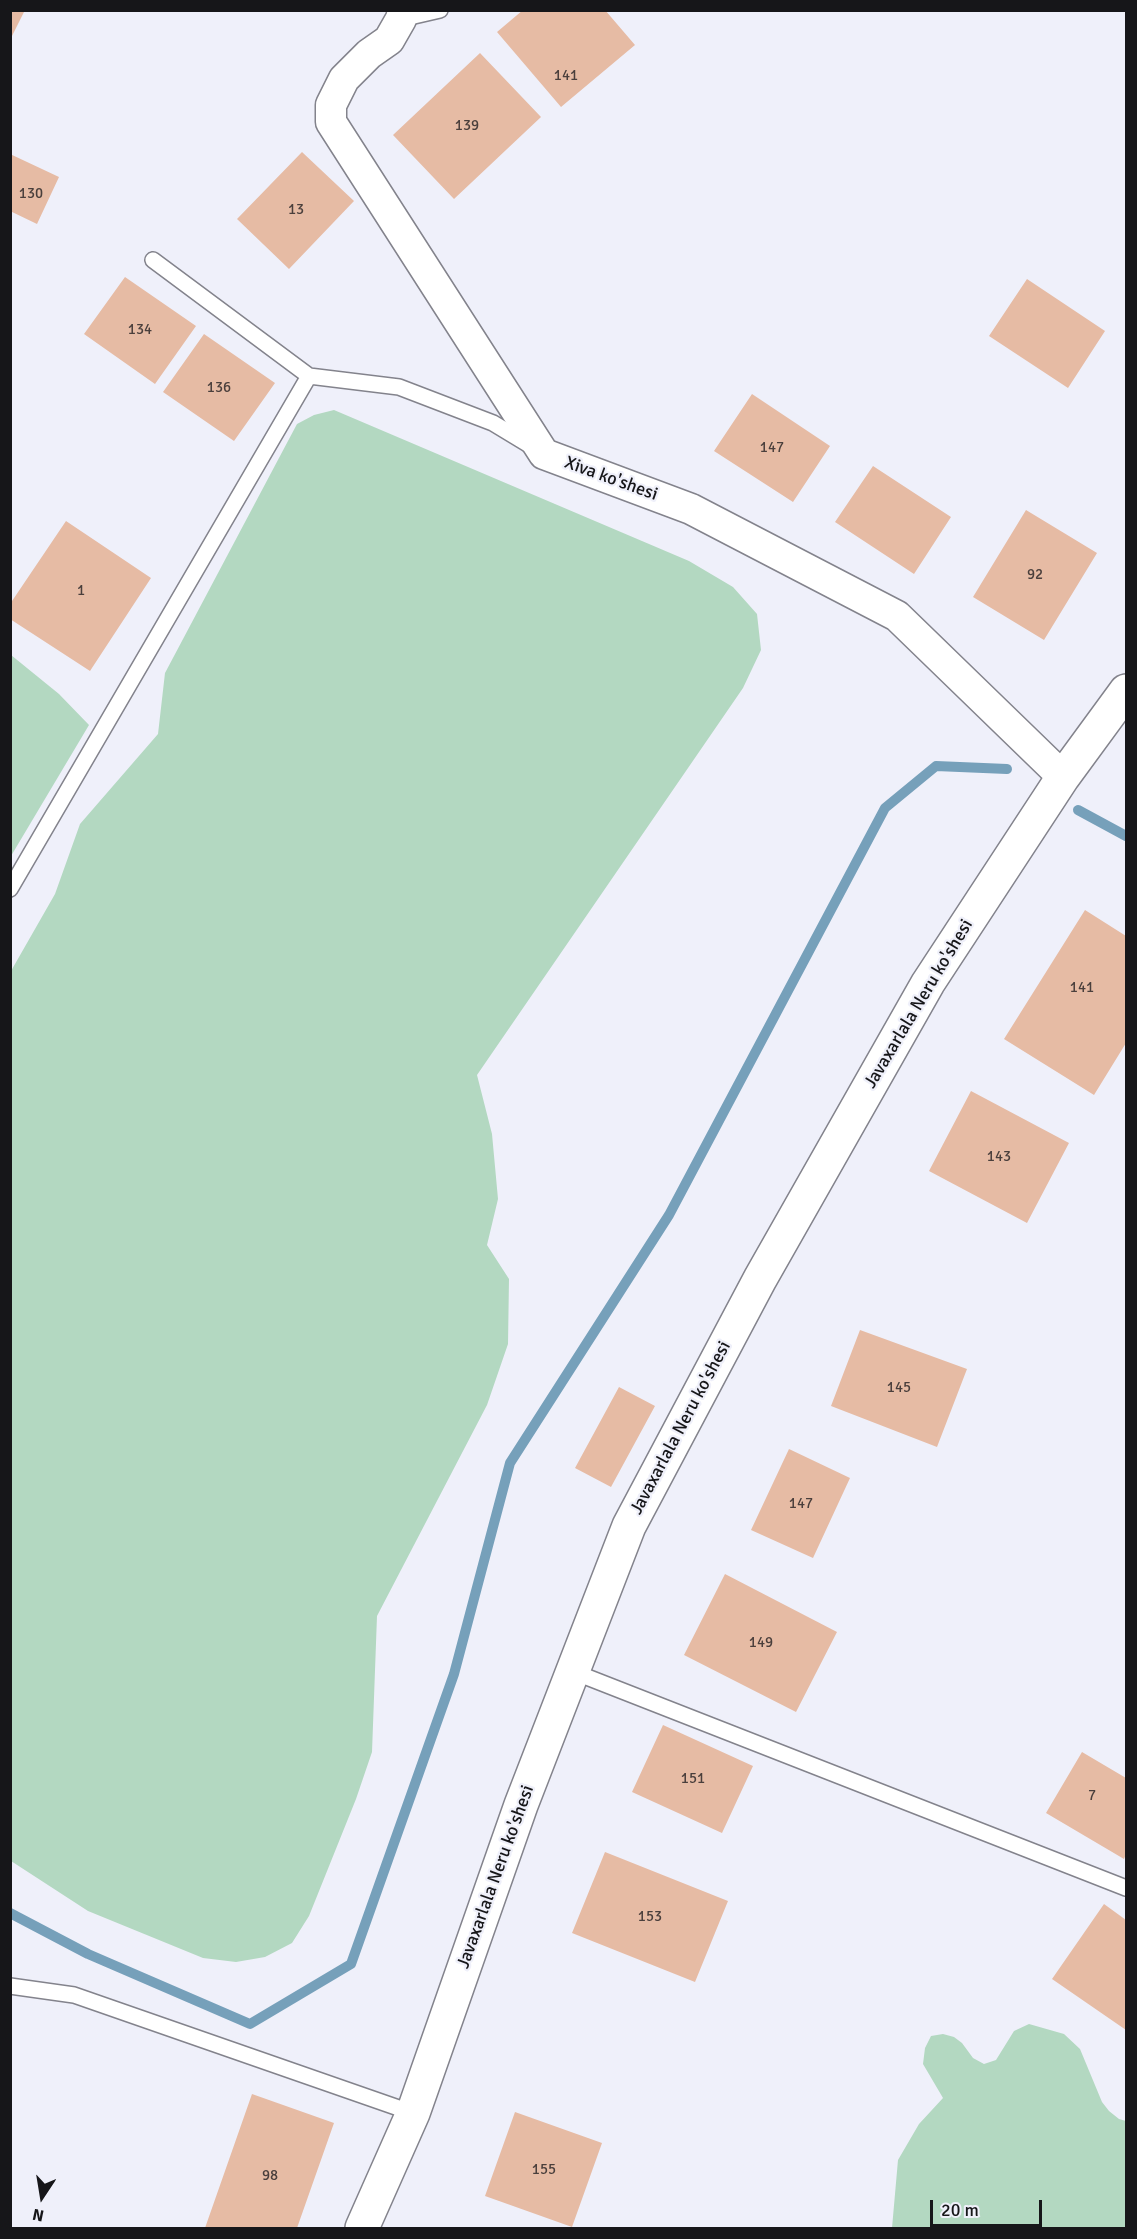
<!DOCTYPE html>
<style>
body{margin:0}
#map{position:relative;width:1137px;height:2239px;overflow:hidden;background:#eff0fa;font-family:Signika,sans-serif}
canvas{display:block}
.frame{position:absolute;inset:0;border:12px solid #161619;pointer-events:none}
.north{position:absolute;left:12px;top:2167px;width:60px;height:60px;-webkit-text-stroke:4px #eff0fa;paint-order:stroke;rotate:192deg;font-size:16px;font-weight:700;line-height:24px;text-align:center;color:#161619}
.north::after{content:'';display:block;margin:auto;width:21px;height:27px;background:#161619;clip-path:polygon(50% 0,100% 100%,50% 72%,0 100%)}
.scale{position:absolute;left:930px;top:2200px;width:112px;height:27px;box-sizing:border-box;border:3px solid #161619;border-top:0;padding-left:8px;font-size:18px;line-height:21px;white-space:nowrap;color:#161619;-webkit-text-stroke:4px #eff0fa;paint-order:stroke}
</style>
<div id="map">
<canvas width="1137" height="2239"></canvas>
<div class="frame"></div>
<div class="north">N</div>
<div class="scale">20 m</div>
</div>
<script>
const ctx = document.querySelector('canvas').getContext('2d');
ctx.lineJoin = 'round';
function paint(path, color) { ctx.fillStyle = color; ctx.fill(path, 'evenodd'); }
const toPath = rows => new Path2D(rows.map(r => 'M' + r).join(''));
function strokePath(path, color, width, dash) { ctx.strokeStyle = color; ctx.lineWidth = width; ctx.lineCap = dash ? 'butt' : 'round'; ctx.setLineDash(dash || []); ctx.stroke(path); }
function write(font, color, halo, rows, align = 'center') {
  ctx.font = font + ' Signika,sans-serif'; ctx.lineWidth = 4.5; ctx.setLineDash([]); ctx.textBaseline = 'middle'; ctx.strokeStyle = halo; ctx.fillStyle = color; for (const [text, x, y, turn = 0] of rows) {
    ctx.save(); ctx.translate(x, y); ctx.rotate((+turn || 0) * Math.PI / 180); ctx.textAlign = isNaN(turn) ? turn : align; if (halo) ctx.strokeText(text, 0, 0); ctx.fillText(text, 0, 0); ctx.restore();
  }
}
const green = toPath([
 [334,410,689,561,733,587,757,614,761,650,743,688,477,1075,492,1134,498,1199,487,1245,509,1279,508,1344,487,1405,377,1616,372,1752,356,1799,309,1916,292,1943,265,1957,236,1962,203,1958,88,1911,11,1861,11,971,55,894,80,824,158,734,165,673,297,424,314,415],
 [11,655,59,694,89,725,11,856],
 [1029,2024,1064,2034,1080,2049,1102,2102,1109,2111,1119,2119,1126,2121,1126,2228,892,2228,898,2160,919,2124,943,2098,923,2064,925,2048,931,2036,943,2034,954,2037,962,2043,973,2058,984,2064,996,2060,1014,2031]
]);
const stream = toPath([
 [1078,810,1126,836],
 [10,1913,88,1954,250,2024,351,1964,454,1674,510,1463,669,1215,885,808,936,766,1007,769]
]);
const building = toPath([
 [10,10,25,10,10,40],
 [523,10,605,10,635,45,561,107,497,32],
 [480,53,541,117,454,199,393,135],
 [302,152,354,201,289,269,237,219],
 [10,154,59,177,37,224,10,211],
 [125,277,196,326,155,384,84,334],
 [1027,279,1105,331,1068,388,989,336],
 [204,334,275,383,234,441,163,392],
 [752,394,830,446,793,502,714,451],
 [873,466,951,517,914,574,835,522],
 [1026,510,1097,553,1044,640,973,597],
 [66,521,151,578,90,671,10,619,10,604],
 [1085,910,1126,936,1126,1043,1094,1095,1004,1039],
 [971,1091,1069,1143,1027,1223,929,1171],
 [860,1330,967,1369,937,1447,831,1406],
 [619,1387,655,1406,611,1487,575,1468],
 [789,1449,850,1478,813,1558,751,1530],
 [725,1574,837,1632,796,1712,684,1655],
 [663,1725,753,1766,722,1833,632,1792],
 [1082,1752,1126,1778,1126,1854,1124,1859,1046,1813],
 [605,1852,728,1901,695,1982,572,1933],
 [1104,1904,1126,1920,1126,2030,1052,1979],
 [252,2094,334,2123,297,2228,205,2228],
 [515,2112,602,2143,572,2227,485,2196]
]);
const service = toPath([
 [401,19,440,10],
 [153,260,309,376,399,387,493,423,531,446],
 [10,889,309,376],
 [574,1672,1126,1888],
 [10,1986,74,1995,413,2113]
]);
const minor = toPath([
 [403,10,401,19,389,40,369,54,344,79,331,105,331,122,544,454,691,509,897,616,1063,777]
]);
const tertiary = toPath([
 [362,2228,413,2113,521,1805,629,1526,760,1279,928,983,1063,777,1126,691]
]);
const numberNames = [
 ["141",566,76],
 ["139",467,126],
 ["130",31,194],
 ["13",296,210],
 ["134",140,330],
 ["136",219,388],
 ["147",772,448],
 ["92",1035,575],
 ["1",81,591],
 ["141",1082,988],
 ["143",999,1157],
 ["145",899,1388],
 ["147",801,1504],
 ["149",761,1643],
 ["151",693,1779],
 ["7",1092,1796],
 ["153",650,1917],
 ["155",544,2170],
 ["98",270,2176]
];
const streetNames = [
 ["Xiva ko'shesi",611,479,20],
 ["Javaxarlala Neru ko'shesi",919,1004,-59],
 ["Javaxarlala Neru ko'shesi",681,1428,-62],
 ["Javaxarlala Neru ko'shesi",496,1877,-70]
];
paint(green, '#b3d8c1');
strokePath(stream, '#76a0ba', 10);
paint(building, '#e6bba4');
strokePath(service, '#83838c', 18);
strokePath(minor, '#83838c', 33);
strokePath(tertiary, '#83838c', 36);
strokePath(service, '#fff', 15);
strokePath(minor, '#fff', 30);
strokePath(tertiary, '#fff', 33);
write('15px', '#4a3f3c', null, numberNames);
write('18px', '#161619', '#eff0fa', streetNames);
</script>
